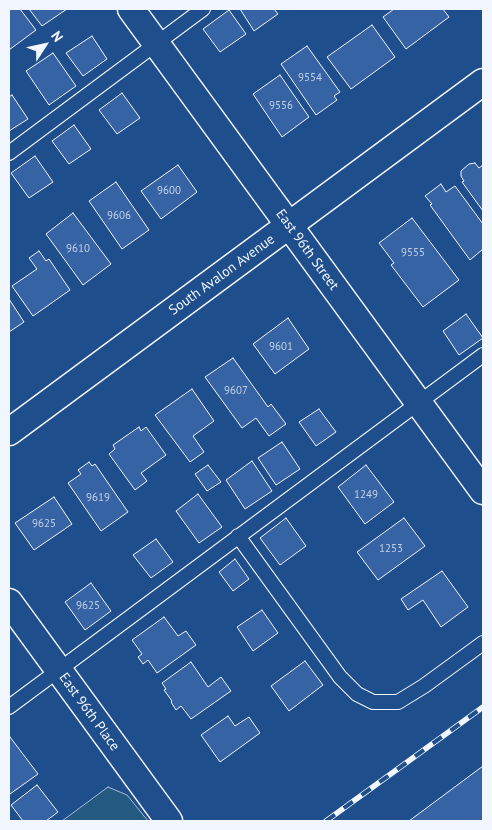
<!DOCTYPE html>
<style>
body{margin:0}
#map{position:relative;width:492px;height:830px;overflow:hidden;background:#1f4e8c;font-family:"PT Sans",sans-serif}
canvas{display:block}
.frame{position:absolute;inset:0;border:10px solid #f2f6ff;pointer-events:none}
.north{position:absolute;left:20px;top:20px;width:50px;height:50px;-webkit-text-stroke:4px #1f4e8c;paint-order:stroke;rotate:55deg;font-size:14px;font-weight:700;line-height:20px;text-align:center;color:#f2f6ff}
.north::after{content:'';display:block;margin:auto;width:18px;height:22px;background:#f2f6ff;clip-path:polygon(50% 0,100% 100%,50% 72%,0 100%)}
</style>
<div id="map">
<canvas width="492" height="830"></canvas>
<div class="frame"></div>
<div class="north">N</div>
</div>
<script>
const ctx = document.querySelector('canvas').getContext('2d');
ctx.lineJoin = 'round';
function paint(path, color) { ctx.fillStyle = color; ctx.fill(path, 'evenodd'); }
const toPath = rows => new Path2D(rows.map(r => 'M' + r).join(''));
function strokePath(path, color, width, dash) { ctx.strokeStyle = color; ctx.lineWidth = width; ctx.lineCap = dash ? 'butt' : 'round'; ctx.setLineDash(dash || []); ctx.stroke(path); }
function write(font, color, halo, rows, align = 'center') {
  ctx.font = font + ' "PT Sans",sans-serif'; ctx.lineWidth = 4; ctx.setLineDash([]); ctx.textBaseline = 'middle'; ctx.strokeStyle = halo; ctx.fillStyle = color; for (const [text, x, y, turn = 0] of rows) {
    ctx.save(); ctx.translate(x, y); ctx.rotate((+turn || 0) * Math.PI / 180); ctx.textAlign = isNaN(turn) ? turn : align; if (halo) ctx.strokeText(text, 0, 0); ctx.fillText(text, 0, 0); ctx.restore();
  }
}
const green = toPath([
 [108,787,127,795,148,821,62,821,108,787]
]);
const building = toPath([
 [9,9,20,9,36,30,9,50,9,9],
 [29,9,67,9,42,26,29,9],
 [240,9,274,9,278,14,254,31,240,9],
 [394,9,443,9,449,17,406,49,383,17,394,9],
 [229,10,246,34,220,52,203,29,229,10],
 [372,25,395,57,351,89,327,57,372,25],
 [92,36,107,59,83,76,66,53,92,36],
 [307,46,340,92,334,96,337,100,316,115,281,64,307,46],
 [53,53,76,86,49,105,26,71,53,53],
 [280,75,309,117,282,137,253,94,280,75],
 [122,93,140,118,117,134,99,110,122,93],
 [12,95,28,119,9,131,9,97,12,95],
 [74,125,91,149,69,164,52,141,74,125],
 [35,156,53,182,29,198,11,173,35,156],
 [475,163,479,168,483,165,483,211,462,182,464,181,461,176,461,171,469,164,475,163],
 [178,165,197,192,161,219,141,191,178,165],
 [116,182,149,230,122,249,89,201,116,182],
 [441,184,446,192,455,186,483,224,483,249,470,260,430,205,432,204,425,196,441,184],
 [73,213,111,264,83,285,46,234,73,213],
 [412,218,459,280,423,307,391,265,394,263,379,243,412,218],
 [39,251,46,261,49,259,70,290,33,316,12,286,37,269,29,258,39,251],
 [9,299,24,322,9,332,9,299],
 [466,314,483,338,459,355,443,331,466,314],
 [288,318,309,349,275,374,253,344,288,318],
 [233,358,268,407,271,404,286,424,269,436,256,418,242,428,205,377,233,358],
 [192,389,214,421,193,436,204,452,190,462,155,415,192,389],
 [319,409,336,432,316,446,299,422,319,409],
 [139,427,141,431,146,427,166,455,141,473,147,481,135,490,109,454,115,449,113,445,139,427],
 [282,442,300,469,276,485,258,458,282,442],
 [252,461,272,491,245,509,226,480,252,461],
 [89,462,92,466,95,464,128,512,101,531,68,483,81,474,78,470,89,462],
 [208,465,221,482,207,491,195,474,208,465],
 [366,465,394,502,365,524,338,487,366,465],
 [198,494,222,527,199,543,176,511,198,494],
 [54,497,72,524,34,550,15,523,54,497],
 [286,518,306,546,280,565,260,538,286,518],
 [404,518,425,546,378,580,357,552,404,518],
 [156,539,173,562,151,578,133,555,156,539],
 [235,559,249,579,233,591,219,572,235,559],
 [442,571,468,607,441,627,423,600,408,610,401,599,442,571],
 [91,583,111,611,85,630,65,602,91,583],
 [262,610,278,633,253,651,237,627,262,610],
 [164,617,178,636,186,631,196,645,157,673,148,660,143,664,138,657,142,654,132,640,164,617],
 [305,661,323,685,289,711,271,686,305,661],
 [191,662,208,687,221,677,231,691,191,719,181,706,176,710,171,702,172,701,164,690,166,689,162,683,191,662],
 [228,716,235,726,249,717,260,733,220,762,201,735,228,716],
 [10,737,38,774,10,794,9,792,9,738,10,737],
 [483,766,483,821,409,821,483,766],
 [37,785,58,812,46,821,23,821,11,805,37,785]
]);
const service = toPath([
 [9,153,203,9],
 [238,536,340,677,357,694,373,702,398,702,424,686,483,643],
 [9,707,483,355]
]);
const minor = toPath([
 [131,9,483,491],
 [9,432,483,82],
 [9,602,169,821]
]);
const rail = toPath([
 [326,821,483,707]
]);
const numberNames = [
 ["9554",310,78],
 ["9556",281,106],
 ["9600",169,191],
 ["9606",119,216],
 ["9610",78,249],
 ["9555",413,253],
 ["9601",281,347],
 ["9607",236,391],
 ["1249",366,495],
 ["9619",98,498],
 ["9625",44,524],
 ["1253",391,549],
 ["9625",88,606]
];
const streetNames = [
 ["East 96th Street",307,250,54],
 ["South Avalon Avenue",222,275,-36],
 ["East 96th Place",89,712,54]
];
paint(green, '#245a82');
strokePath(green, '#a8bbd7', 1);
paint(building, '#3563a3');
strokePath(building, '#f2f6ff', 1);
strokePath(service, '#f2f6ff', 16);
strokePath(minor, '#f2f6ff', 29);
strokePath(service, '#1f4e8c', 14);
strokePath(minor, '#1f4e8c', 26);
strokePath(rail, '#f2f6ff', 5.5);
strokePath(rail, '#1f4e8c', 4, [11]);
write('11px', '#c3d1e8', null, numberNames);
write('14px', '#f2f6ff', '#1f4e8c', streetNames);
</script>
